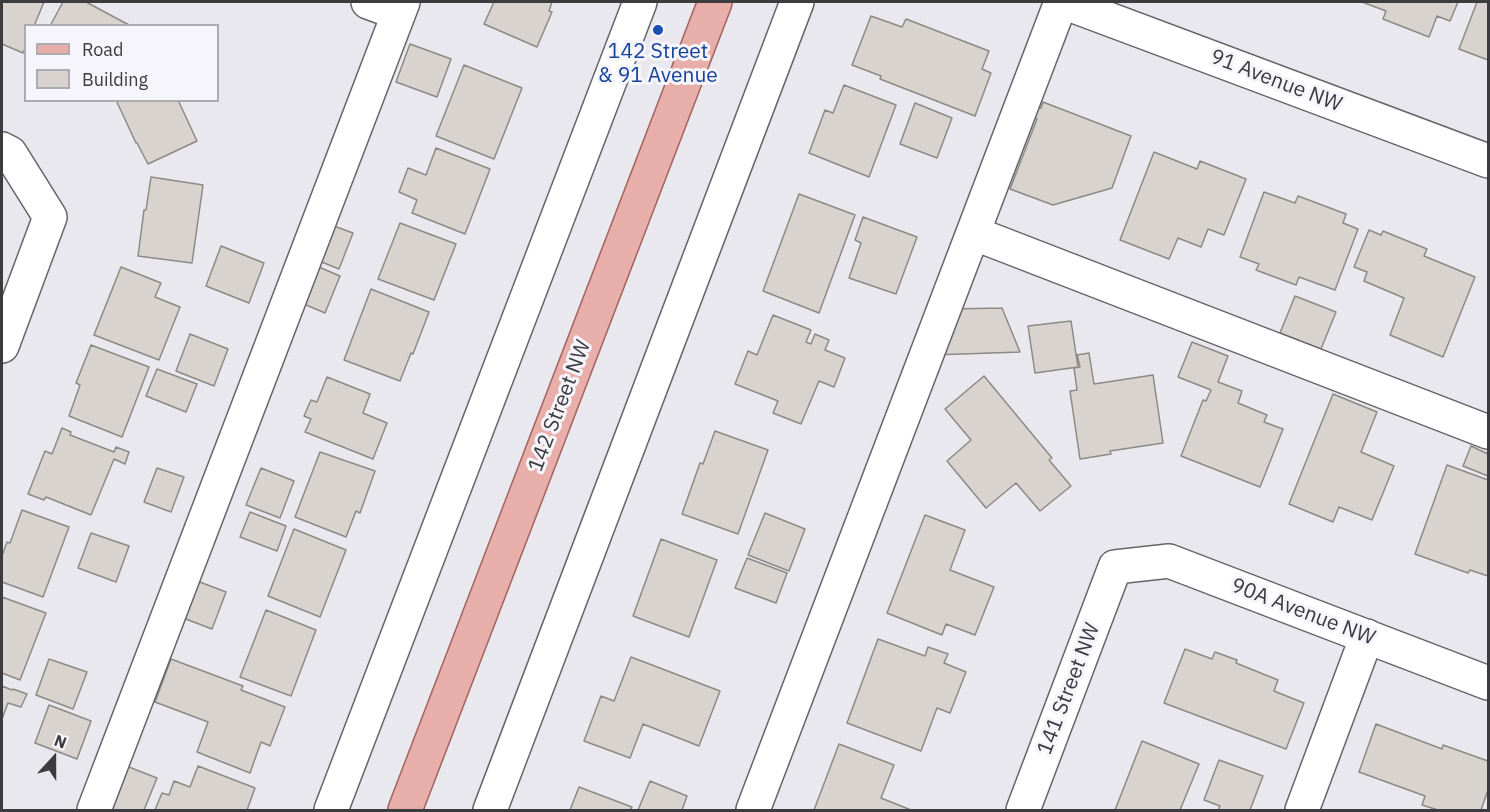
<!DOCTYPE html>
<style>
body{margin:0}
#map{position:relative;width:1490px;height:812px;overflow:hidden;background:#e9e8ee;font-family:"IBM Plex Sans",sans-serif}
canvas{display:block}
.frame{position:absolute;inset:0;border:3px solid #3c3c3e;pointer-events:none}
.legend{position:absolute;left:24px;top:24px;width:195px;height:78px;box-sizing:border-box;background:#f6f5fc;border:2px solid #acabb0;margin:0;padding:8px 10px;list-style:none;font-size:18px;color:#3c3c3e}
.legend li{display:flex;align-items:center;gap:12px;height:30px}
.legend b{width:30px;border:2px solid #acabb0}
.north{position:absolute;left:24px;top:728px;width:60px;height:60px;-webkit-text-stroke:4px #f6f5fc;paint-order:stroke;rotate:21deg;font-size:16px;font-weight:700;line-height:24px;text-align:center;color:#3c3c3e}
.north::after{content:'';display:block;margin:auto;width:21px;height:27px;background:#3c3c3e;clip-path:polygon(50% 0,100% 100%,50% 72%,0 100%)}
</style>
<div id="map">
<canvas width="1490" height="812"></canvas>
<div class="frame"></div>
<ul class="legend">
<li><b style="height:8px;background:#e8aea9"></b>Road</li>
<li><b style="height:16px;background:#d8d3ce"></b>Building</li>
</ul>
<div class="north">N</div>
</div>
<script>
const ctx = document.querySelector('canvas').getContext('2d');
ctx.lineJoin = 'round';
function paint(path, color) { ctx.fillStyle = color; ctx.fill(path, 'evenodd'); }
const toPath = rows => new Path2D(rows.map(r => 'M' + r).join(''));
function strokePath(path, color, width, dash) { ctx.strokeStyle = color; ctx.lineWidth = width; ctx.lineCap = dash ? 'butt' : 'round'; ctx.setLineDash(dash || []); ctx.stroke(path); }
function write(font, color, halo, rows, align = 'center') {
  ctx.font = font + ' "IBM Plex Sans",sans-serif'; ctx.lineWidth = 6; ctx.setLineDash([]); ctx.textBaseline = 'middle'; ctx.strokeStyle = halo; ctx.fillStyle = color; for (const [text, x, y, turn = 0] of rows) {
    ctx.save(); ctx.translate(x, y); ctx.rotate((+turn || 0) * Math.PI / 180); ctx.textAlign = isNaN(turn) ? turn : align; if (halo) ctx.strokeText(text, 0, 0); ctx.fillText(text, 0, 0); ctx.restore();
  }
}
const building = toPath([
 [2,2,44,2,34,26,26,26,26,46,23,53,2,44,2,2],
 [63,2,86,2,131,26,50,26,63,2],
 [494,2,552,2,549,11,552,12,537,47,484,24,494,2],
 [1362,2,1458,2,1450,21,1437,16,1429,37,1383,19,1386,11,1362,2],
 [1477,2,1488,2,1488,60,1459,49,1477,2],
 [871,16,902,27,906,19,989,51,982,69,991,73,975,116,880,79,881,76,852,65,871,16],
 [410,44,451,59,437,97,396,82,410,44],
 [464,65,522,88,494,159,436,136,464,65],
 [844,85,896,105,869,177,809,153,825,110,833,113,844,85],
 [116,100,178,100,197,141,148,164,137,143,136,143,116,100],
 [1043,102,1131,136,1112,188,1053,205,1010,189,1037,119,1023,113,1027,103,1041,108,1043,102],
 [915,103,952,118,937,158,900,144,915,103],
 [436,148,490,169,465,234,412,213,417,200,399,192,408,168,426,175,436,148],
 [1154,152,1197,169,1200,161,1246,179,1224,235,1208,229,1201,247,1178,238,1169,259,1120,240,1154,152],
 [151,177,203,185,192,263,138,256,144,210,146,210,151,177],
 [1264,192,1295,203,1298,196,1346,214,1343,223,1358,229,1335,290,1299,277,1296,285,1256,270,1259,264,1240,257,1264,192],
 [799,194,855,215,819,313,763,291,799,194],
 [863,217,917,237,896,294,849,278,861,243,855,240,863,217],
 [323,222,353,233,339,269,309,257,323,222],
 [400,223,456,244,434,300,378,279,400,223],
 [1369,230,1381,235,1383,231,1427,249,1424,256,1475,277,1443,357,1390,335,1404,298,1364,281,1367,272,1354,267,1369,230],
 [221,246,264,263,249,303,206,286,221,246],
 [307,262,340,276,325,313,292,299,307,262],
 [121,267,161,283,155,297,180,307,159,360,94,335,121,267],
 [371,289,429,312,413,354,411,353,400,381,344,360,371,289],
 [1295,296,1336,312,1321,349,1280,333,1295,296],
 [1002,308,1020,352,933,355,950,309,1002,308],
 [773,315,811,330,806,342,811,344,815,334,829,340,825,350,845,358,834,387,819,381,801,424,773,413,778,401,735,384,748,351,757,355,773,315],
 [1071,321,1078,367,1035,373,1028,326,1071,321],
 [190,334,228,349,214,386,176,371,190,334],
 [1192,342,1228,356,1218,382,1242,391,1238,403,1267,415,1264,422,1283,429,1260,487,1181,456,1203,400,1206,401,1211,390,1178,377,1192,342],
 [91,345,149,367,122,437,69,416,80,385,76,383,91,345],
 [1089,353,1094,384,1153,375,1163,443,1110,451,1111,454,1080,459,1070,391,1077,390,1074,368,1080,367,1077,355,1089,353],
 [157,369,197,384,186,412,146,396,157,369],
 [984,376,1052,458,1049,460,1071,486,1040,511,1016,483,986,508,947,461,971,440,945,409,984,376],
 [327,377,370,394,363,413,387,423,373,459,305,432,311,419,304,416,311,400,317,402,327,377],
 [1333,394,1377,412,1361,452,1394,466,1372,520,1339,507,1333,522,1289,504,1333,394],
 [62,428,71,432,70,435,114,452,116,447,129,452,125,464,114,459,91,515,46,497,44,500,28,494,45,451,52,454,62,428],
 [715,431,768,450,738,534,682,514,700,463,703,464,715,431],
 [1471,446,1488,454,1488,476,1463,466,1471,446],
 [320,452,375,471,360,513,356,511,346,537,295,517,320,452],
 [1447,465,1488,480,1488,576,1470,570,1468,573,1415,554,1447,465],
 [157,468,184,477,171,512,144,502,157,468],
 [261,468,294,481,280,518,246,505,261,468],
 [22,510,69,527,43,597,2,582,2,556,7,542,10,543,22,510],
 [250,512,286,526,277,551,240,537,250,512],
 [765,513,805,529,789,571,748,555,765,513],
 [925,515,965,530,950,570,994,587,975,635,946,624,942,635,887,613,925,515],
 [294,529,346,550,320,617,268,596,294,529],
 [91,533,129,546,116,582,78,568,91,533],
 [661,539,717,560,689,637,633,616,661,539],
 [747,558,787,573,776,603,735,588,747,558],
 [184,576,226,592,212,629,170,613,184,576],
 [2,597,46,613,20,680,2,673,2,597],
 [266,610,316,630,291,696,240,677,266,610],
 [878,639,925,656,928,647,948,654,944,663,966,672,950,713,937,708,921,751,847,723,878,639],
 [1185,649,1212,659,1215,652,1237,660,1236,663,1278,680,1274,691,1304,703,1286,749,1164,703,1185,649],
 [631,657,720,691,699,746,643,724,630,758,584,741,601,696,614,701,631,657],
 [49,659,87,672,73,709,36,695,49,659],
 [171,659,243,686,241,690,285,707,270,746,261,742,250,773,197,752,208,722,155,702,171,659],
 [2,686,12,690,13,689,27,694,21,707,8,703,2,719,2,686],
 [49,705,91,721,77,759,35,743,49,705],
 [1376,724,1442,749,1443,745,1488,761,1488,790,1481,810,1438,810,1422,805,1425,796,1359,772,1376,724],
 [1142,741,1199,764,1180,810,1115,810,1142,741],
 [839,744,894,765,881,798,911,810,814,810,839,744],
 [1219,760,1263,776,1250,810,1218,810,1220,806,1204,800,1219,760],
 [116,762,157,778,144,810,108,810,116,762],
 [198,766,255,788,247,810,155,810,162,793,169,795,174,781,190,787,198,766],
 [650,781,687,796,682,810,638,810,650,781],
 [579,787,632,807,630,810,570,810,579,787]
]);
const minor = toPath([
 [368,2,398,13],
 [1063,2,1488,161],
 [2,149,10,153,50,217,2,346],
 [973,233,1488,432],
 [94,810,403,2],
 [331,810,640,2],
 [490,810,797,2],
 [753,810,1061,2],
 [1023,810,1115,567,1169,561,1488,683],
 [1302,810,1367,636]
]);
const major = toPath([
 [405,810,715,2]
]);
const markers = [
 [658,30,6,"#1a4fb4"]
];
const transitNames = [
 ["142 Street",658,52],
 ["& 91 Avenue",658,76]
];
const streetNames = [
 ["91 Avenue NW",1276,81,21],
 ["142 Street NW",560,406,-69],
 ["90A Avenue NW",1303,612,21],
 ["141 Street NW",1069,689,-69]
];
paint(building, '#d8d3ce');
strokePath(building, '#8d8984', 1.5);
strokePath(minor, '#65646a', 36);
strokePath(major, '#a2635e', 36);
strokePath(minor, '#fff', 33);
strokePath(major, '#e8aea9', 33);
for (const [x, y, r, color] of markers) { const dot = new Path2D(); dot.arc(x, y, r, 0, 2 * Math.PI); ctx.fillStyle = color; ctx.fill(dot); strokePath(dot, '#f6f5fc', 2); }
write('21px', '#164399', '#f6f5fc', transitNames);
write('21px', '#3c3c3e', '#f6f5fc', streetNames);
</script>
